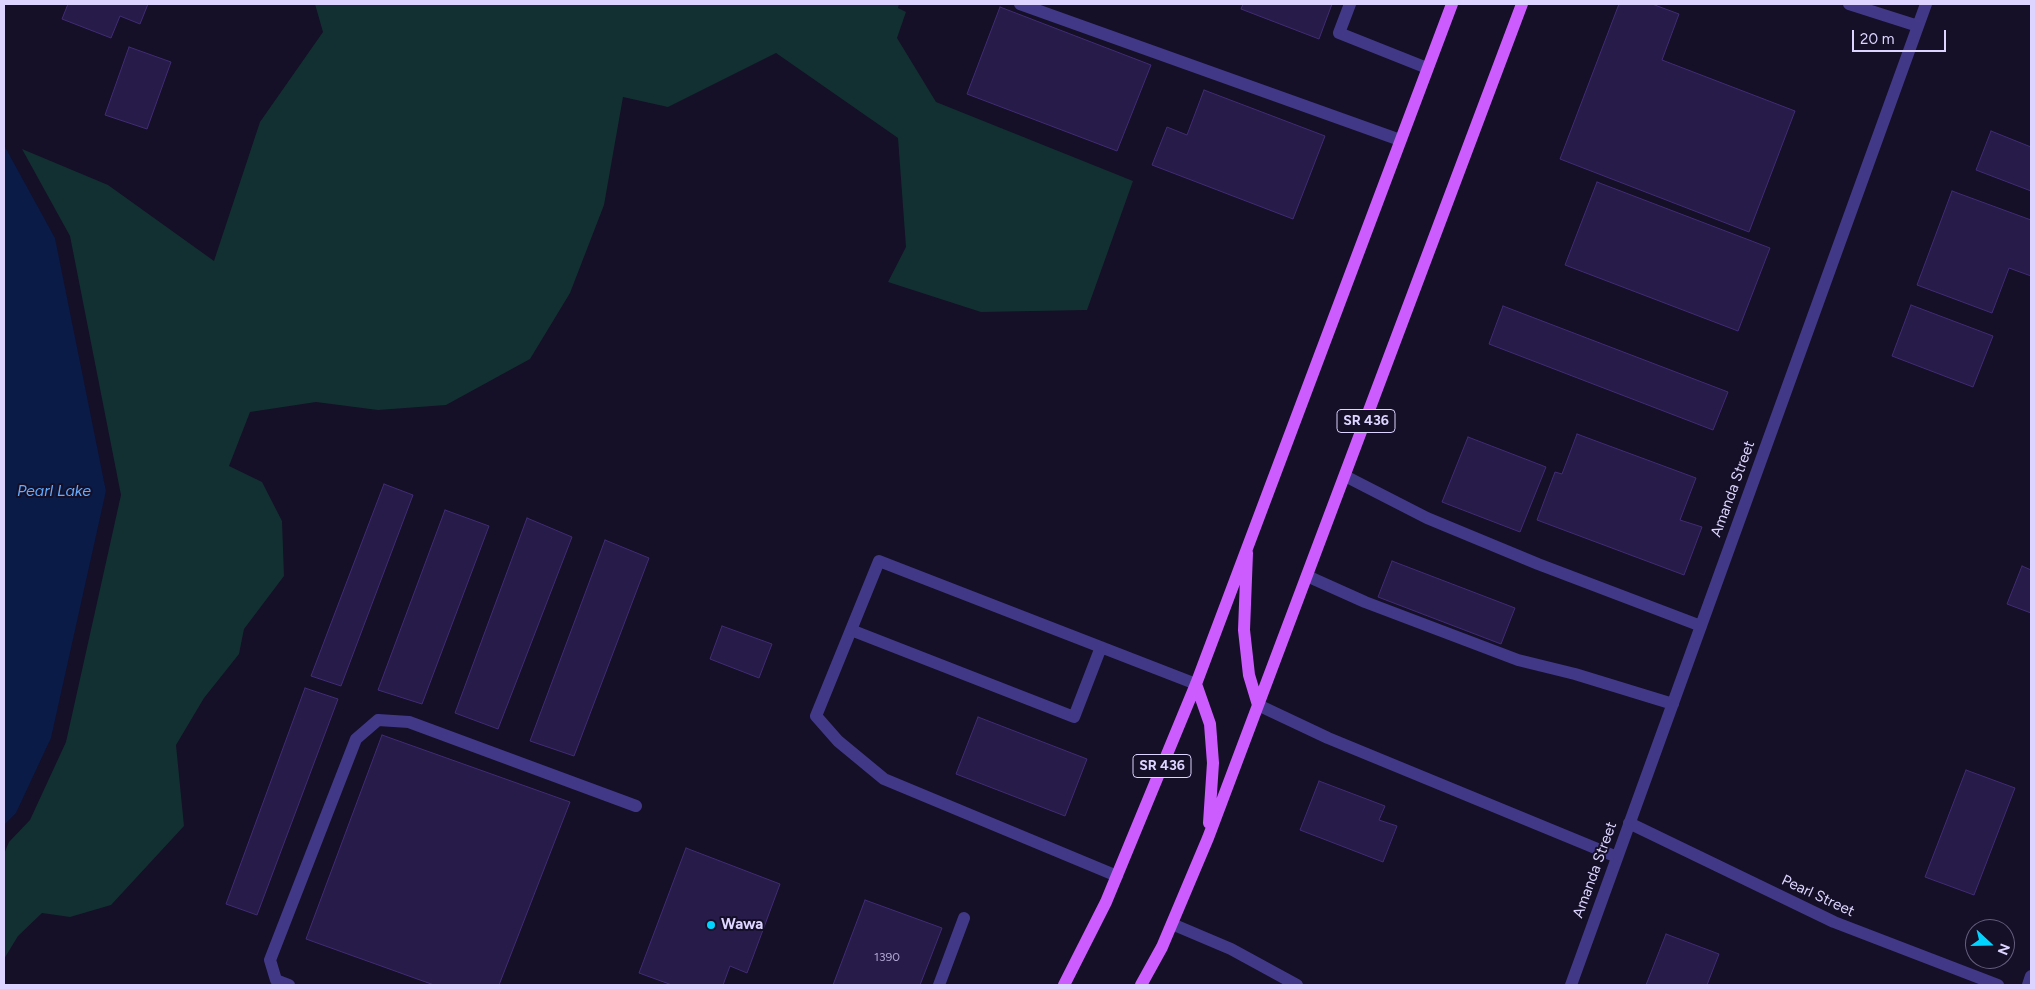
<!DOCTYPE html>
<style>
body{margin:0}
#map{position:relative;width:2035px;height:989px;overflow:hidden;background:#150f27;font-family:Figtree,sans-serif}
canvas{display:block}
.frame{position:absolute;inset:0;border:5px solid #ddd5ff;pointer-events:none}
.north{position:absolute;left:1965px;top:919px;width:50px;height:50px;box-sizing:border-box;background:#150f27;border:1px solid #655e7d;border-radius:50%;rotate:111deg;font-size:14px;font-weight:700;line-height:20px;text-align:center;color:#ddd5ff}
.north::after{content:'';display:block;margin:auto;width:18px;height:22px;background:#01d4ff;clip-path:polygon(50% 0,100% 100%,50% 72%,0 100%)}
.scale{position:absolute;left:1852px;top:30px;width:94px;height:22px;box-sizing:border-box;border:2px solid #ddd5ff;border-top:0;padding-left:6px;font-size:15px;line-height:18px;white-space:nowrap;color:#ddd5ff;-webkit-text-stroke:4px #150f27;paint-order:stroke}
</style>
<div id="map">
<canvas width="2035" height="989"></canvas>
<div class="frame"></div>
<div class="north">N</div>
<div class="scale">20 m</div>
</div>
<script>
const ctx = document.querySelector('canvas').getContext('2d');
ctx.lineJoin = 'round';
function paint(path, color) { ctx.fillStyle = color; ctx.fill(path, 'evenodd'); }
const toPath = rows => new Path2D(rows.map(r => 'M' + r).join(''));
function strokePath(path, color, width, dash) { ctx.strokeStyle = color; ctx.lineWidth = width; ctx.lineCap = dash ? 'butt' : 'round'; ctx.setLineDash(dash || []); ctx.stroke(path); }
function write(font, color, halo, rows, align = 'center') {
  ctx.font = font + ' Figtree,sans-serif'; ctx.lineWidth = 4; ctx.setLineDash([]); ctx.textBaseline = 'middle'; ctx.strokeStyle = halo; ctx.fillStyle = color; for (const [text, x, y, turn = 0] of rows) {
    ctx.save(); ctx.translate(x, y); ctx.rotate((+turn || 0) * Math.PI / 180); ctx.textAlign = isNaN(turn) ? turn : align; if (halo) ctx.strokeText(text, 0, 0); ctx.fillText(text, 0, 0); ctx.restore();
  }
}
const green = toPath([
 [315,4,899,4,898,8,906,12,897,38,936,102,1133,181,1087,310,981,312,888,282,906,247,898,138,776,53,668,107,623,97,604,205,570,293,530,359,446,405,378,410,316,402,250,412,229,466,262,482,282,521,284,576,244,629,239,654,204,698,176,745,184,826,111,905,70,917,42,913,18,936,4,959,4,854,9,842,30,820,66,742,121,495,70,236,22,149,108,185,214,261,260,122,323,32]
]);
const water = toPath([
 [4,145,55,238,106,491,51,738,16,813,4,825]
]);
const building = toPath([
 [68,4,148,4,140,24,120,16,111,38,62,19,68,4],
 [1243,4,1332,4,1319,39,1241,9,1243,4],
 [1619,4,1652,4,1679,14,1662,60,1795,111,1749,232,1560,159,1619,4],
 [1000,7,1151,65,1117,151,967,94,1000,7],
 [129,47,171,62,147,129,105,115,129,47],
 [1204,90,1325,136,1293,219,1152,165,1167,127,1187,135,1204,90],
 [1991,131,2031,147,2031,191,1976,170,1991,131],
 [1597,182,1770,248,1738,331,1565,265,1597,182],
 [1952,191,2031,220,2031,276,2009,268,1992,313,1917,285,1952,191],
 [1911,305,1993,336,1973,387,1892,356,1911,305],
 [1503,306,1728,392,1713,430,1489,344,1503,306],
 [1577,434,1696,478,1680,520,1702,527,1684,575,1537,520,1555,472,1562,474,1577,434],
 [1468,437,1546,467,1520,532,1442,502,1468,437],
 [384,484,413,495,341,686,311,676,384,484],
 [445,510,489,526,422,704,378,690,445,510],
 [527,518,572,537,498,729,455,713,527,518],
 [605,540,649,558,574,756,530,741,605,540],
 [1392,561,1515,608,1501,644,1378,597,1392,561],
 [2022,566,2031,570,2031,613,2007,604,2022,566],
 [722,626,772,644,759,678,710,659,722,626],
 [305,688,338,699,257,915,226,904,305,688],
 [978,717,1087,759,1065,816,956,774,978,717],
 [382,735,570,802,499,985,434,985,306,939,382,735],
 [1966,770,2015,788,1974,895,1925,877,1966,770],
 [1319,781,1385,806,1379,820,1397,826,1383,862,1300,830,1319,781],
 [686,848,780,884,747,973,730,966,723,985,672,985,639,973,686,848],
 [865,900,942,928,920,985,833,985,865,900],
 [1666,934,1719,954,1707,985,1646,985,1666,934]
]);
const minor = toPath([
 [1020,4,1400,140],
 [1350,4,1339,33,1427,68],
 [1849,4,1918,26],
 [1345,476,1427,518,1538,564,1701,626],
 [1307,576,1365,602,1518,660,1575,674,1673,704],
 [851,630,1074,717,1101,647],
 [1258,705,1328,738,1617,857],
 [1629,823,1834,922,1998,985],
 [1117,876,884,779,838,741,816,716,879,561,1196,684],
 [1172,924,1231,949,1297,985],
 [289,985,276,980,270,960,356,739,378,720,409,722,636,806],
 [939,985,964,918],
 [1571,985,1926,4],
 [2028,985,2031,976]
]);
const major = toPath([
 [1247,553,1244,630,1249,675,1258,705],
 [1196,684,1210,724,1213,763,1209,823],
 [1064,985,1106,902,1196,684,1452,4],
 [1141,985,1162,947,1208,838,1522,4]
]);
const markers = [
 [711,925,5,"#01d4ff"]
];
const numberNames = [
 ["1390",887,957]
];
const shields = [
 [1366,421,58],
 [1162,766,58]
];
const shieldNames = [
 ["SR 436",1366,421],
 ["SR 436",1162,766]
];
const streetNames = [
 ["Amanda Street",1733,489,-70],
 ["Amanda Street",1595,870,-70],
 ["Pearl Street",1818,896,25]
];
const poiNames = [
 ["Wawa",721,925]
];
const waterNames = [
 ["Pearl Lake",54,491]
];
paint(green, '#123031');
paint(water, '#091b46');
paint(building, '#271b49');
strokePath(building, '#402c75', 1);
strokePath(minor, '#413987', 12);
strokePath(major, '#cd5cff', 12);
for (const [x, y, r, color] of markers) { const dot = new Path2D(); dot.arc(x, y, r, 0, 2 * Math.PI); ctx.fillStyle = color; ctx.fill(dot); strokePath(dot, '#150f27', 2); }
write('12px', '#b0a6d2', null, numberNames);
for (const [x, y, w] of shields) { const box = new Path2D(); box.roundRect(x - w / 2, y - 11.5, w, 23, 4); ctx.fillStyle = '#150f27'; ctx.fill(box); strokePath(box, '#ddd5ff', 1); }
write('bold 14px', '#ddd5ff', null, shieldNames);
write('15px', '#ddd5ff', '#150f27', streetNames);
write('bold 15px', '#ddd5ff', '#150f27', poiNames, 'left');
write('italic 16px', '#63acff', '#150f27', waterNames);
</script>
